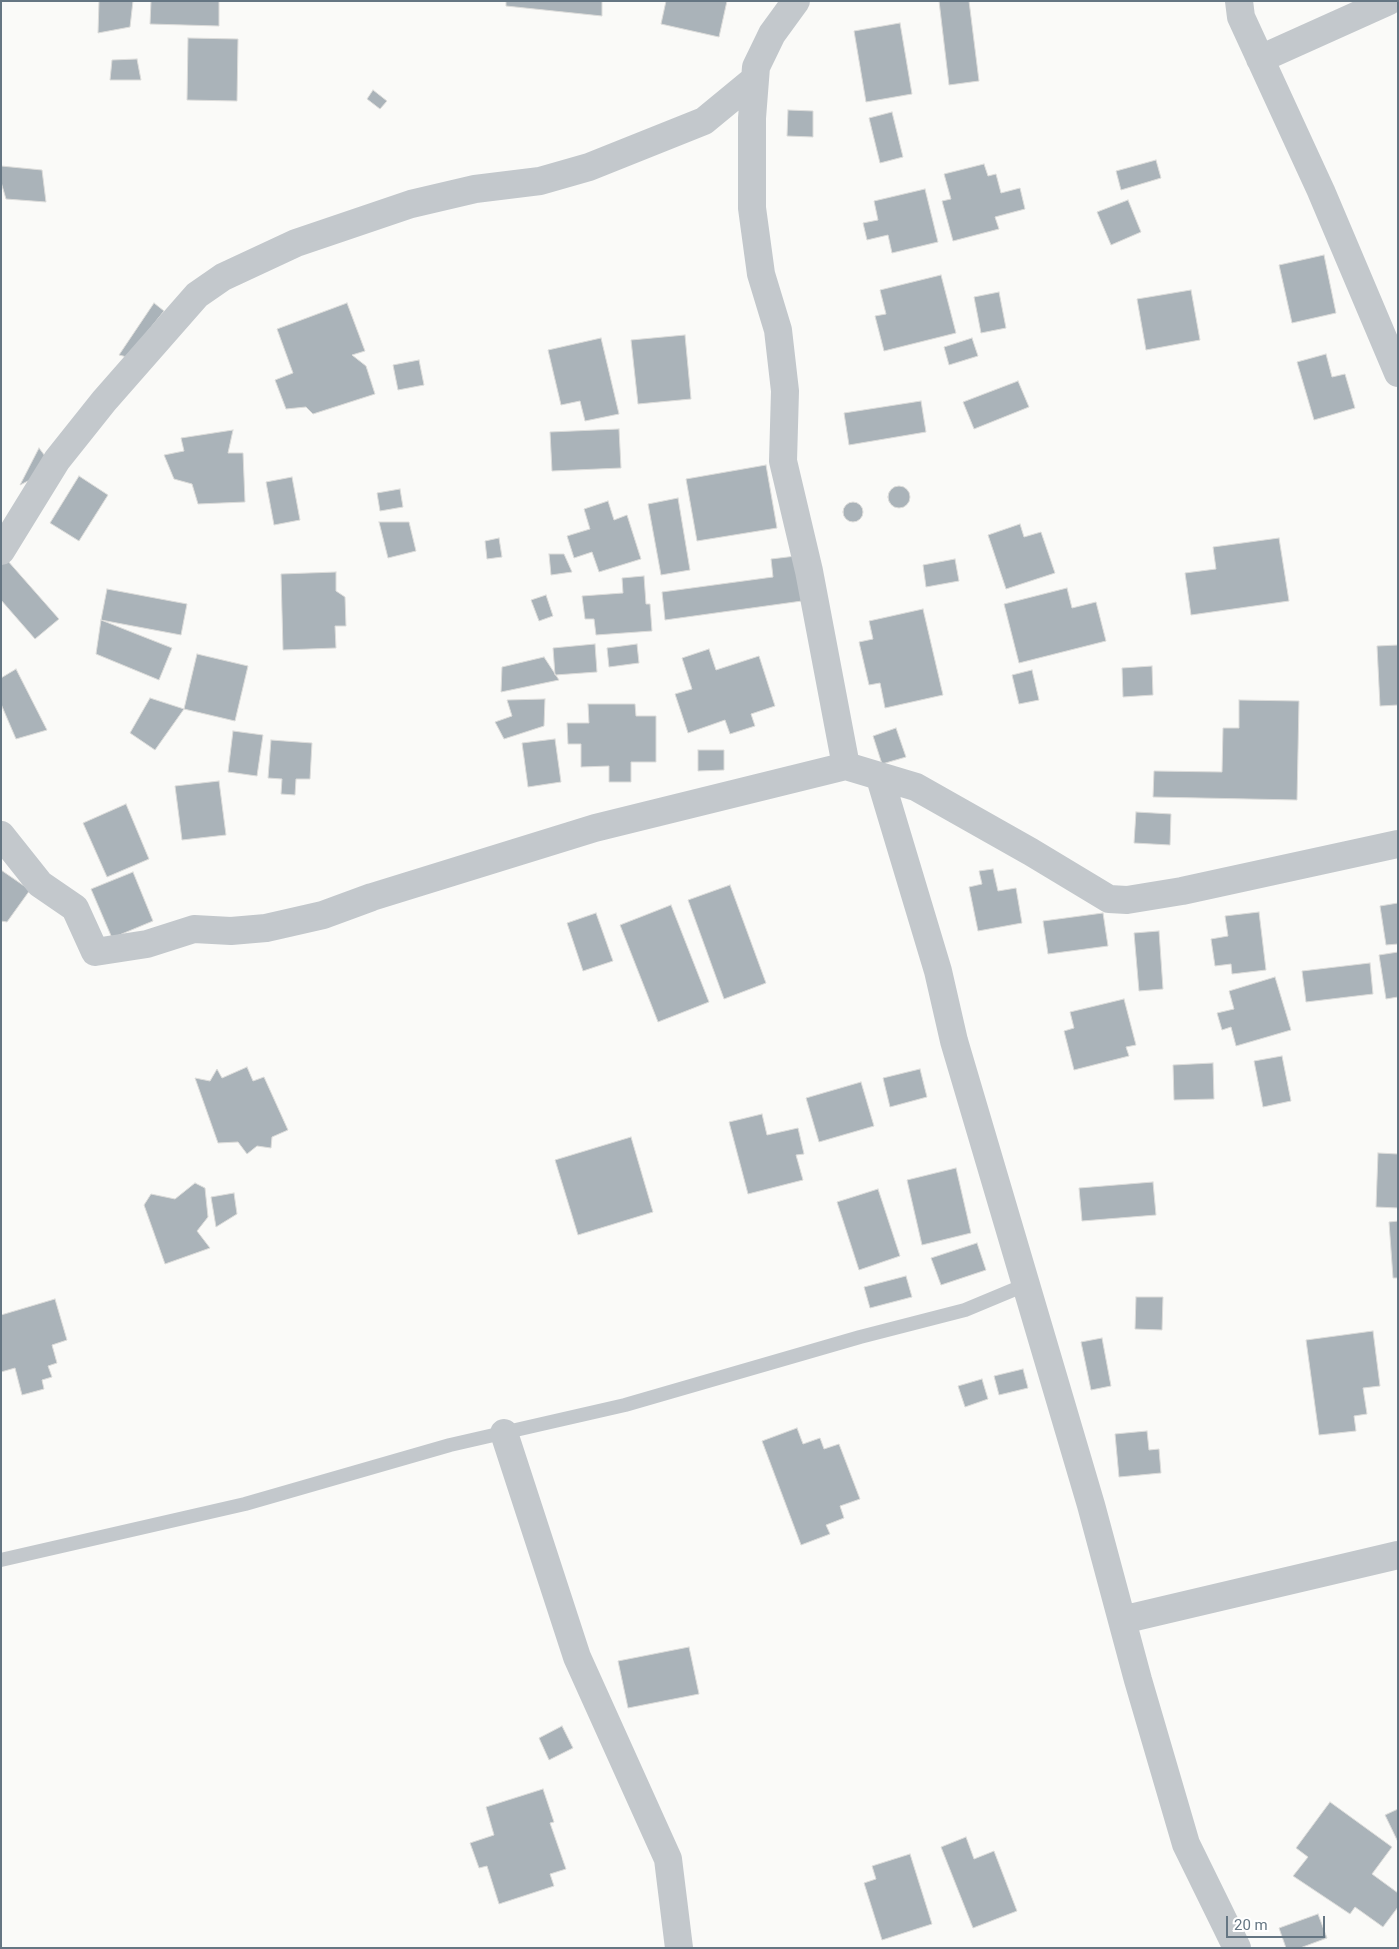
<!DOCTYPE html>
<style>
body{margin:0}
#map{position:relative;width:1399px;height:1949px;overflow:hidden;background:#fafaf8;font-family:Roboto,sans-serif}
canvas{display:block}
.frame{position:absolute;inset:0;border:2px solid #657683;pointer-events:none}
.scale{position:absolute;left:1226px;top:1916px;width:99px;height:22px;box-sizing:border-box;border:2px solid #657683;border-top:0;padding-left:6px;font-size:15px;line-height:18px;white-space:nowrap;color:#657683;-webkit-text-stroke:4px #fff;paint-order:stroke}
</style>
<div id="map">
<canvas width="1399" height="1949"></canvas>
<div class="frame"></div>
<div class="scale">20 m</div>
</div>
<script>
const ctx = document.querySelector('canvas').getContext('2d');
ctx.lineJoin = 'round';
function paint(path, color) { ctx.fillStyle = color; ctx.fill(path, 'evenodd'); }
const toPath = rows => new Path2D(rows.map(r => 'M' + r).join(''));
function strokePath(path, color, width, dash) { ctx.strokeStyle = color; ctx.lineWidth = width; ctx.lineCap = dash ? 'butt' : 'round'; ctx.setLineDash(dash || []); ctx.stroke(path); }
const building = toPath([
 [99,1,133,1,130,27,98,33,99,1],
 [151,1,219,1,219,26,150,24,151,1],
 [506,1,602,1,602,16,506,6,506,1],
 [666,1,727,1,719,37,661,24,666,1],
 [939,1,969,1,979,81,949,85,939,1],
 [900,23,912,94,866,102,854,31,900,23],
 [188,38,238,39,237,101,187,100,188,38],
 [137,59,141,80,110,80,112,60,137,59],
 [373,90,387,101,380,109,367,99,373,90],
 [788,110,813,111,813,137,787,136,788,110],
 [892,112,903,157,880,163,869,118,892,112],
 [1156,160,1161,178,1121,190,1116,171,1156,160],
 [984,164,988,176,996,174,1001,193,1020,188,1025,209,995,217,999,229,953,241,942,201,951,199,944,174,984,164],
 [1,166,42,170,46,202,6,199,1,182,1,166],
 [925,189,938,242,892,253,888,235,867,240,863,223,878,220,874,201,925,189],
 [1128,200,1141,232,1111,245,1097,212,1128,200],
 [1324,255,1336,313,1292,323,1279,265,1324,255],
 [941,275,956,333,884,351,875,316,886,314,880,290,941,275],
 [1191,290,1200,340,1146,350,1137,299,1191,290],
 [999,292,1006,328,981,333,974,297,999,292],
 [154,303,164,311,127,357,119,355,154,303],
 [347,303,365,351,352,355,366,366,375,394,313,414,306,407,286,409,275,380,293,373,277,329,347,303],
 [685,335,691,399,638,404,631,340,685,335],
 [601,338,619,414,585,421,580,401,561,405,548,350,601,338],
 [972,338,978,356,949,365,944,347,972,338],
 [1326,354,1332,377,1345,374,1355,408,1314,420,1297,362,1326,354],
 [419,360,424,385,398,390,393,365,419,360],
 [1018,381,1029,407,974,429,963,402,1018,381],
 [921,401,926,432,849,445,844,413,921,401],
 [619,429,621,468,552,471,550,432,619,429],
 [233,430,228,453,243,453,245,502,198,504,192,484,174,479,164,455,184,451,181,438,233,430],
 [39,448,45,456,38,476,20,485,39,448],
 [766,465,777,528,697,541,686,479,766,465],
 [79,476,108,495,79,541,50,523,79,476],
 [292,477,300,520,274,525,266,482,292,477],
 '888 497a11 11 0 1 1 22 0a11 11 0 1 1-22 0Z',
 [400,489,403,507,380,511,377,493,400,489],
 [678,498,690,570,661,575,648,504,678,498],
 [608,501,614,520,627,515,641,559,599,572,592,552,574,558,567,536,590,529,584,509,608,501],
 '843 512a10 10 0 1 1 20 0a10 10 0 1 1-20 0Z',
 [379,522,409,522,416,551,388,558,379,522],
 [1020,524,1024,537,1041,532,1055,573,1006,589,988,535,1020,524],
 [499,538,502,557,487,559,485,541,499,538],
 [1279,538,1289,601,1191,615,1185,573,1216,569,1213,547,1279,538],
 [549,554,564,554,572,572,551,575,549,554],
 [796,556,802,601,665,620,662,592,773,577,771,559,796,556],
 [955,559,959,581,926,587,923,565,955,559],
 [7,560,59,619,35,639,1,600,1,565,7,560],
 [336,572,336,591,345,597,346,626,335,626,336,648,283,650,281,574,336,572],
 [644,576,646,604,650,604,652,631,596,635,594,619,585,619,582,596,623,593,622,578,644,576],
 [1067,588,1072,608,1096,602,1106,641,1019,663,1004,604,1067,588],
 [107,589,187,604,181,635,101,620,107,589],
 [546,595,553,616,539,621,531,600,546,595],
 [923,609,943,695,885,708,880,683,869,685,859,642,873,639,869,621,923,609],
 [101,620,172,648,159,680,96,654,101,620],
 [595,644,597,672,555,675,553,648,595,644],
 [637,644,639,663,609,667,607,648,637,644],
 [1398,645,1398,705,1380,706,1377,646,1398,645],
 [709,649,716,670,759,656,775,706,751,714,755,726,730,734,725,720,688,733,675,694,692,689,682,658,709,649],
 [197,654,248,666,235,721,184,709,197,654],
 [544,657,559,680,501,692,502,667,544,657],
 [1152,666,1153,695,1123,697,1122,668,1152,666],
 [16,669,47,730,16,739,1,704,1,678,16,669],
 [1032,670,1039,700,1019,704,1012,675,1032,670],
 [150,698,184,709,155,750,130,733,150,698],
 [545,699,544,726,504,739,495,722,512,716,507,700,545,699],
 [1239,700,1299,701,1297,800,1153,797,1154,771,1222,772,1223,728,1239,728,1239,700],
 [588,704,635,704,636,716,656,716,656,762,631,762,631,782,609,782,609,766,581,767,581,744,568,744,567,723,589,723,588,704],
 [896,728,906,757,882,764,873,736,896,728],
 [233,731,263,735,257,776,228,772,233,731],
 [555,739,561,782,528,787,522,743,555,739],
 [271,740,312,743,310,779,296,779,295,795,281,794,282,779,268,778,271,740],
 [698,750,724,750,724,770,698,771,698,750],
 [219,781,226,835,182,840,175,786,219,781],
 [126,804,149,859,107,877,83,823,126,804],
 [1136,812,1171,814,1170,845,1134,843,1136,812],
 [993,869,998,891,1016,888,1022,923,978,931,969,887,982,884,979,871,993,869],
 [1,870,30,890,7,922,1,921,1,870],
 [133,872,153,921,112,938,91,889,133,872],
 [730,885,766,983,724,999,688,900,730,885],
 [1398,903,1398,944,1386,945,1380,906,1398,903],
 [671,905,709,1002,658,1022,620,925,671,905],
 [1259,912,1266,970,1232,974,1231,964,1215,966,1211,939,1228,936,1225,916,1259,912],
 [596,913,613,961,583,971,567,923,596,913],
 [1103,913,1108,946,1048,954,1043,921,1103,913],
 [1159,931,1163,989,1139,991,1134,933,1159,931],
 [1398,952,1398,997,1386,999,1379,955,1398,952],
 [1370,963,1373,994,1306,1002,1302,971,1370,963],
 [1275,977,1291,1030,1236,1046,1231,1027,1222,1030,1217,1013,1234,1009,1229,991,1275,977],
 [1124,999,1136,1045,1126,1047,1129,1056,1074,1070,1064,1031,1074,1028,1070,1012,1124,999],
 [1282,1056,1291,1101,1263,1107,1254,1061,1282,1056],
 [1213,1063,1214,1099,1174,1100,1173,1065,1213,1063],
 [247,1067,253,1081,264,1077,288,1130,272,1137,271,1148,257,1146,247,1154,238,1142,218,1143,195,1078,210,1081,217,1069,222,1078,247,1067],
 [920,1069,927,1097,890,1107,883,1078,920,1069],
 [861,1082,874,1126,819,1142,806,1098,861,1082],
 [762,1114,767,1135,798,1128,804,1154,796,1155,803,1180,748,1194,729,1122,762,1114],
 [631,1137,653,1212,578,1235,555,1160,631,1137],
 [1378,1153,1398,1154,1398,1208,1376,1207,1378,1153],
 [956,1168,971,1233,922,1245,907,1180,956,1168],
 [1153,1182,1156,1215,1082,1221,1079,1188,1153,1182],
 [195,1183,205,1188,208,1217,197,1231,210,1248,165,1264,144,1205,151,1194,175,1199,195,1183],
 [878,1189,900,1256,859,1270,837,1202,878,1189],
 [234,1193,237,1214,216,1227,211,1197,234,1193],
 [1398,1221,1398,1278,1393,1278,1389,1222,1398,1221],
 [977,1243,986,1270,941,1285,931,1258,977,1243],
 [906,1276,912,1297,870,1308,864,1287,906,1276],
 [1136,1297,1163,1297,1162,1330,1135,1329,1136,1297],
 [55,1299,67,1340,52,1345,57,1363,48,1366,52,1377,42,1380,44,1389,22,1395,15,1368,1,1372,1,1315,55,1299],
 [1373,1331,1380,1386,1363,1388,1367,1414,1354,1416,1356,1431,1319,1435,1306,1340,1373,1331],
 [1102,1338,1111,1386,1091,1390,1081,1342,1102,1338],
 [1023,1369,1028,1388,999,1395,994,1376,1023,1369],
 [982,1379,988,1399,965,1407,958,1386,982,1379],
 [797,1428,803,1444,820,1438,824,1449,839,1444,860,1499,840,1506,844,1518,826,1525,830,1534,801,1545,762,1441,797,1428],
 [1147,1431,1149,1450,1159,1449,1161,1473,1119,1477,1115,1434,1147,1431],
 [689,1647,699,1694,628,1708,618,1661,689,1647],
 [562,1726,573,1748,549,1760,539,1738,562,1726],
 [543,1789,554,1822,550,1823,566,1869,550,1874,554,1886,499,1904,487,1866,479,1868,470,1843,494,1835,486,1807,543,1789],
 [1330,1802,1392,1847,1372,1874,1398,1893,1398,1907,1383,1927,1355,1907,1350,1914,1293,1876,1308,1857,1296,1848,1330,1802],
 [1398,1809,1398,1842,1385,1815,1398,1809],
 [966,1837,974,1859,994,1851,1017,1911,973,1928,941,1847,966,1837],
 [910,1854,932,1924,882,1940,864,1883,876,1879,872,1866,910,1854],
 [1318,1914,1327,1938,1300,1948,1286,1948,1279,1928,1318,1914]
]);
const service = toPath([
 [1,1560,245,1504,450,1445,625,1405,860,1337,965,1310,1025,1285]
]);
const minor = toPath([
 [796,1,772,34,756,67,752,118,752,208,761,274,778,330,785,391,783,461,809,571,846,766],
 [1239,1,1241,17,1321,191,1398,373],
 [1260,59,1389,1],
 [1,551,57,460,104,401,197,295,223,277,296,243,411,204,475,189,540,181,589,167,704,121,755,79],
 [880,778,938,971,954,1041,1091,1505,1138,1680,1186,1844,1237,1948],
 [1,835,40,884,75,908,95,952,147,944,194,929,231,931,266,928,323,915,372,897,595,828,846,766,916,787,1031,852,1109,899,1127,900,1182,891,1398,844],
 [504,1433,577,1657,668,1859,679,1948],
 [1122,1620,1398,1555]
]);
paint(building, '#aab3b9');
strokePath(building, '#dcdcda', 1);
strokePath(service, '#c3c8cc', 14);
strokePath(minor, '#c3c8cc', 28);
</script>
